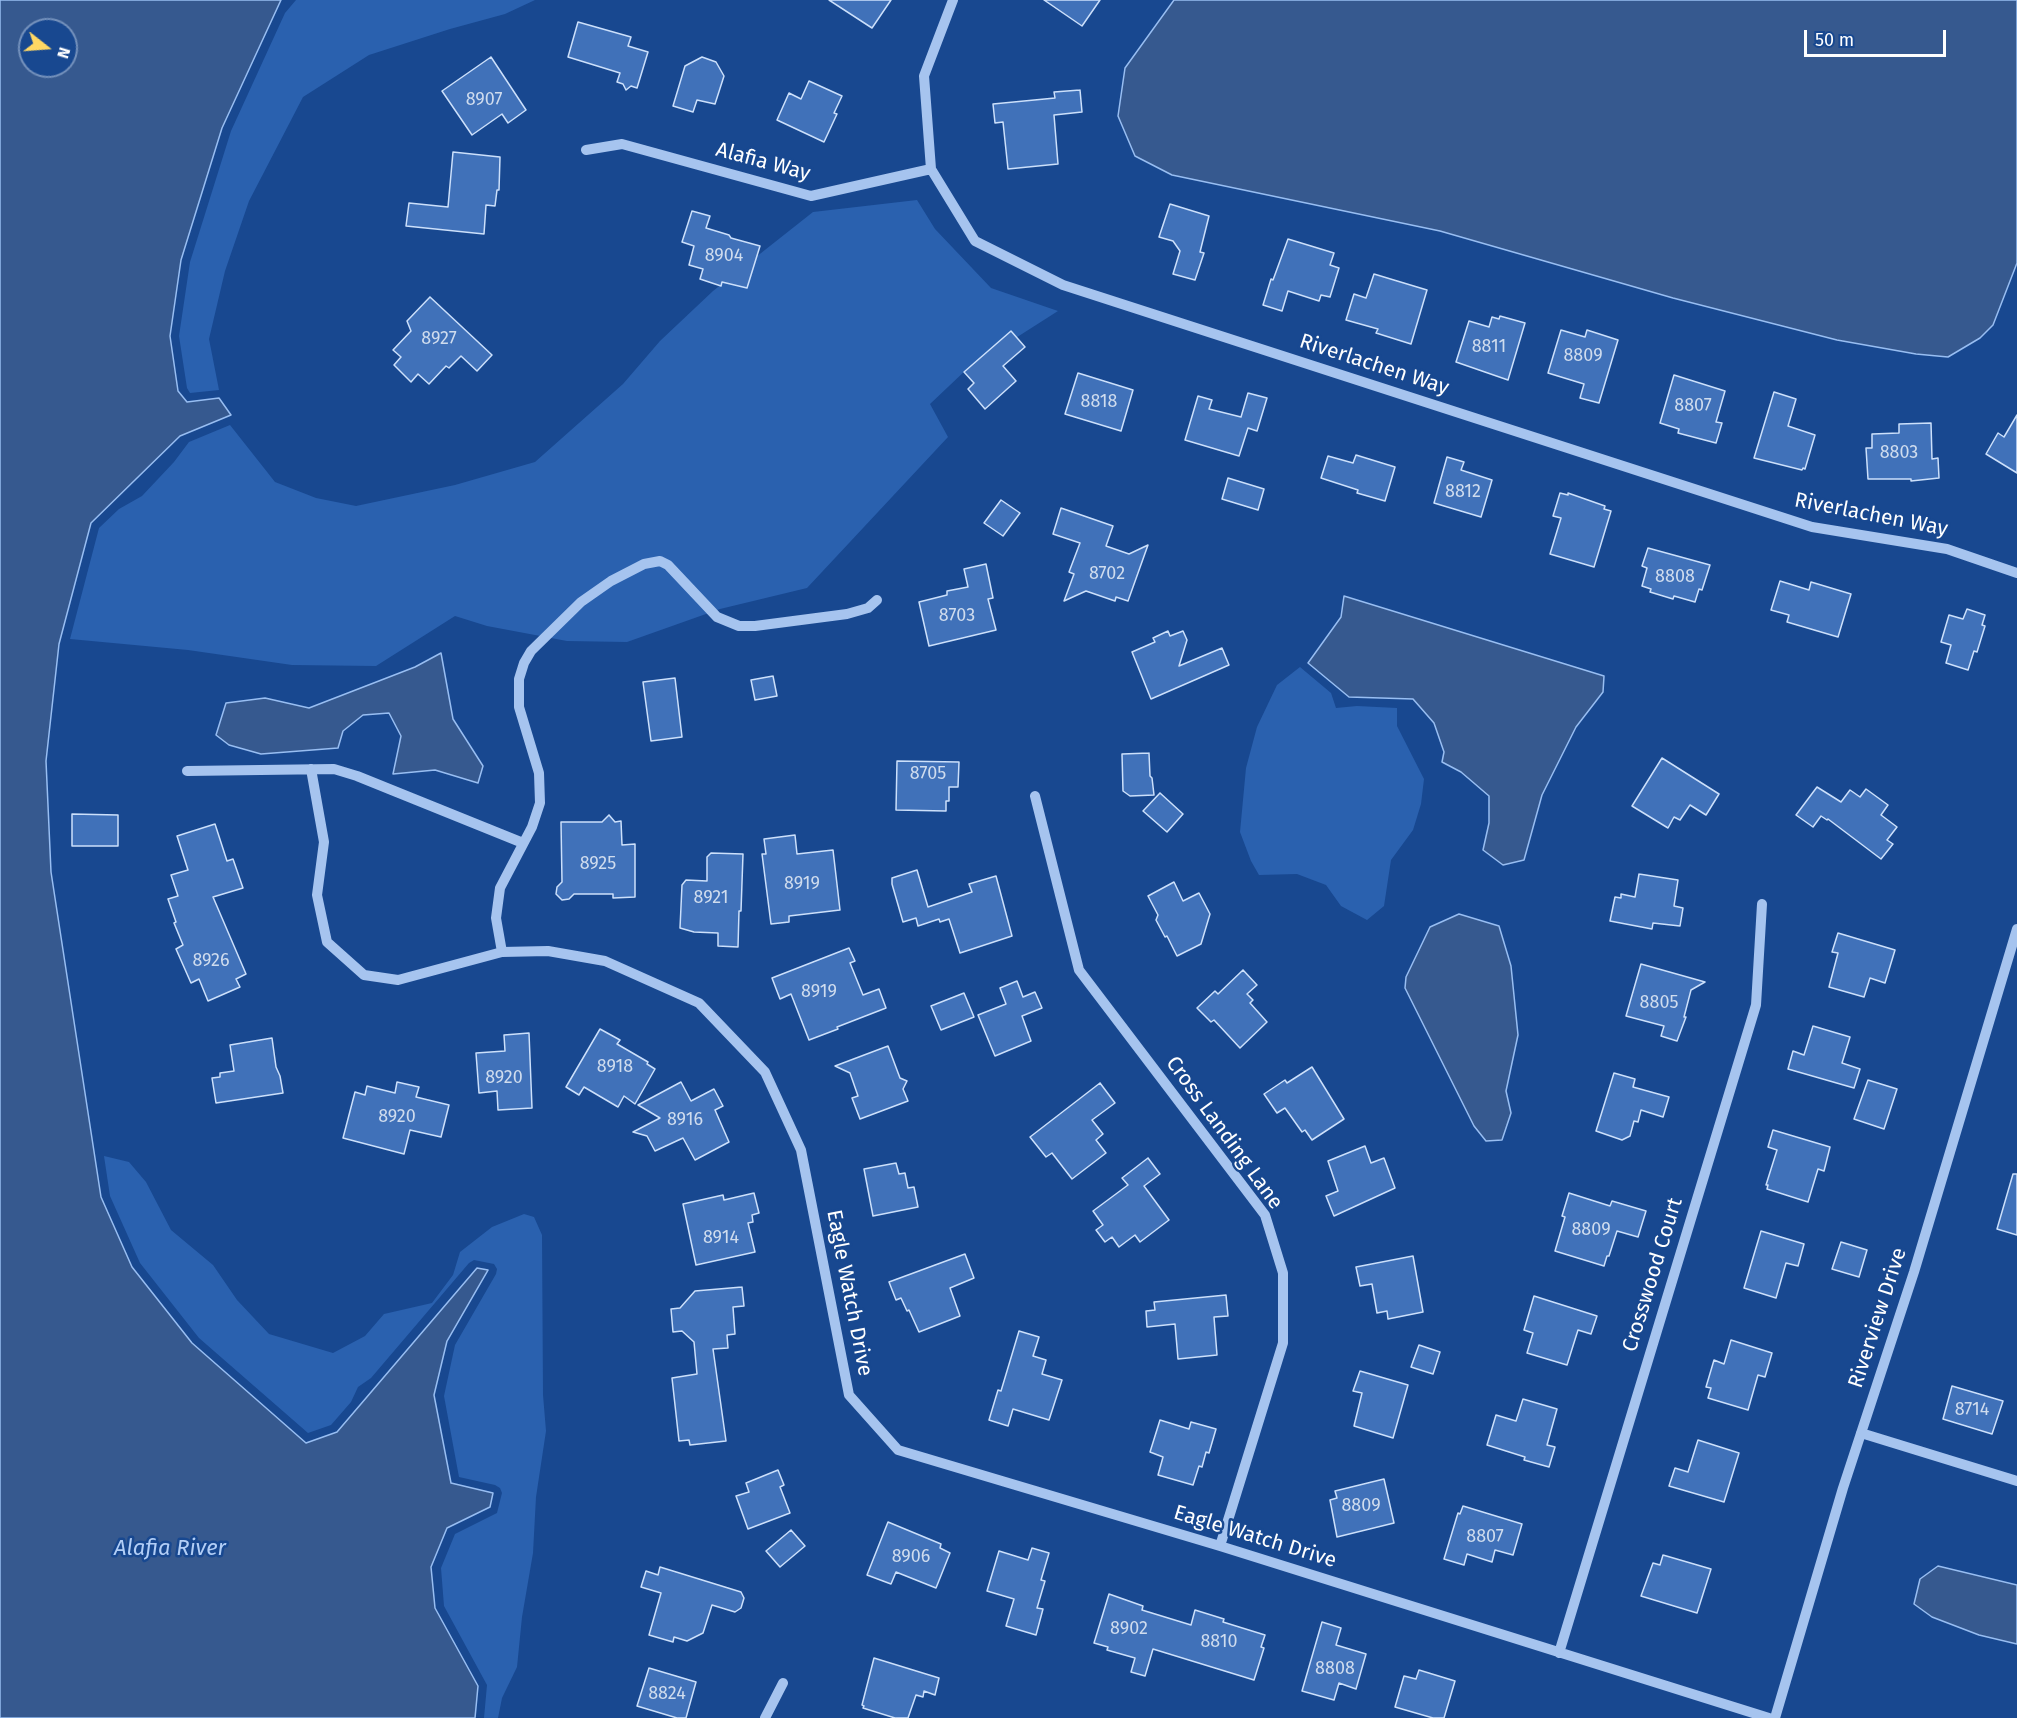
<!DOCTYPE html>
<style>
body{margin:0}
#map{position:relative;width:2017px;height:1718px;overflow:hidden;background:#184890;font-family:"Fira Sans",sans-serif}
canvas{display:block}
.north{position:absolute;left:18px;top:18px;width:60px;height:60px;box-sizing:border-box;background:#184890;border:2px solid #7491bc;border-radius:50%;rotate:107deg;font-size:16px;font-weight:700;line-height:24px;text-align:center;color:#fff}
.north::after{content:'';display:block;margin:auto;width:21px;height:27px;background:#ffd864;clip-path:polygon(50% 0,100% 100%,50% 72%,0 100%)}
.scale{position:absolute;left:1804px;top:30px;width:142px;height:27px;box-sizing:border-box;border:3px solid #fff;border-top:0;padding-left:8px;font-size:18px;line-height:21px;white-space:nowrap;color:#fff;-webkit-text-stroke:4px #184890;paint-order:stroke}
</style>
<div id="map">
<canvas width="2017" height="1718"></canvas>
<div class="north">N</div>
<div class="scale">50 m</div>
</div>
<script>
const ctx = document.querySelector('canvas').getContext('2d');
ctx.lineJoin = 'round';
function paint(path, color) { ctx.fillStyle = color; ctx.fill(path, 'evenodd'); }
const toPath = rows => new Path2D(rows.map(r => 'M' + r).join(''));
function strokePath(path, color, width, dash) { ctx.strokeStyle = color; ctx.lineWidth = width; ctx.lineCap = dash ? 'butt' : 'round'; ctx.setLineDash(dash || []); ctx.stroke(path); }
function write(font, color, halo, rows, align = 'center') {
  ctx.font = font + ' "Fira Sans",sans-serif'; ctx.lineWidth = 5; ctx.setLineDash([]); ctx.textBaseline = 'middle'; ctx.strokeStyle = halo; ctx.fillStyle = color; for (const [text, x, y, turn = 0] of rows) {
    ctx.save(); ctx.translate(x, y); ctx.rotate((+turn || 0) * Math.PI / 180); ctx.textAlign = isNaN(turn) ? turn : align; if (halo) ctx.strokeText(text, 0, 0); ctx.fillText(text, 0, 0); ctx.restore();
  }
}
const green = toPath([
 [296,0,535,0,505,14,450,29,369,55,303,97,249,201,225,271,209,339,219,390,190,393,187,388,179,336,190,262,231,131,285,13],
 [917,200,935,229,991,288,1058,311,967,369,930,404,948,437,807,588,720,609,627,642,567,641,487,626,455,616,376,666,292,665,188,650,70,639,99,528,119,509,142,496,174,462,189,442,230,425,275,482,316,498,356,506,455,485,535,462,623,384,660,341,713,291,813,212],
 [1300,667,1331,693,1336,708,1357,706,1397,708,1397,726,1424,779,1421,804,1413,830,1391,860,1384,906,1367,920,1341,906,1326,885,1297,874,1259,875,1251,861,1240,832,1246,768,1257,727,1277,685],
 [104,1156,129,1162,146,1182,171,1230,213,1265,237,1300,269,1334,333,1353,365,1336,384,1314,432,1303,453,1275,460,1252,492,1227,524,1214,534,1217,542,1235,543,1395,546,1431,536,1497,533,1553,522,1617,517,1667,502,1698,498,1718,484,1718,487,1685,444,1606,441,1568,455,1534,497,1513,502,1493,500,1488,495,1485,459,1477,444,1396,455,1345,496,1274,497,1269,494,1264,474,1260,469,1263,371,1378,358,1387,351,1402,331,1425,308,1433,199,1338,140,1263,110,1196]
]);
const water = toPath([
 [0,0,281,0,222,128,181,260,170,336,178,391,187,402,219,398,231,415,180,436,91,523,59,644,46,761,51,872,101,1197,132,1267,192,1343,306,1443,337,1432,477,1268,488,1270,447,1341,434,1395,451,1483,493,1493,490,1507,447,1528,431,1567,435,1608,478,1686,475,1718,0,1718,0,0],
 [30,30,66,30,66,66,30,66,30,30],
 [1174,0,2017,0,2017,263,1993,325,1980,338,1948,357,1916,354,1837,340,1673,298,1440,231,1172,175,1135,156,1118,116,1125,68,1174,0],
 [1344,596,1604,676,1603,692,1576,727,1542,795,1524,860,1503,865,1483,850,1489,823,1489,796,1461,772,1442,762,1444,752,1434,723,1413,699,1349,697,1308,663,1341,617,1344,596],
 [441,653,453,719,483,766,478,783,435,770,393,774,401,736,389,713,363,715,343,731,338,748,261,754,229,745,216,735,226,703,265,698,309,708,415,667,441,653],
 [1459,914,1499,926,1511,966,1518,1035,1506,1091,1511,1113,1502,1140,1486,1141,1474,1126,1405,988,1406,977,1430,927,1459,914],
 [1938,1566,2017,1585,2017,1644,1979,1635,1932,1617,1914,1604,1920,1579,1938,1566]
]);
const building = toPath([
 [829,0,891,0,872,28,829,0],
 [1044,0,1100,0,1082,26,1044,0],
 [578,22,631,37,628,46,648,52,637,88,631,86,626,90,623,84,617,82,620,73,568,57,578,22],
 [491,57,526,110,508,123,502,114,472,135,442,91,491,57],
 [702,57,716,62,724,76,715,104,697,100,693,112,673,106,685,66,702,57],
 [809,81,842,96,834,113,837,114,824,142,777,120,789,93,801,99,809,81],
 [1080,90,1082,112,1054,115,1058,164,1008,169,1003,122,995,123,993,104,1055,98,1054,92,1080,90],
 [453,152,500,157,499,190,497,190,495,206,486,205,484,234,406,226,409,203,448,207,453,152],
 [1170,204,1209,216,1200,252,1204,253,1195,280,1173,274,1180,251,1173,241,1159,237,1170,204],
 [692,211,710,216,706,228,729,235,731,238,760,246,747,288,722,282,721,286,700,279,703,269,689,265,694,246,682,242,692,211],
 [1288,239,1334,253,1330,265,1339,268,1330,297,1321,295,1319,301,1288,291,1282,311,1263,305,1271,279,1273,280,1288,239],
 [1374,274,1427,290,1411,344,1376,333,1378,329,1346,320,1354,294,1366,298,1374,274],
 [430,297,492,355,477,371,461,356,449,368,446,366,429,384,418,374,411,382,394,365,401,357,393,350,411,331,407,321,430,297],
 [1500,316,1525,323,1508,380,1456,362,1469,321,1489,327,1492,317,1499,319,1500,316],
 [1561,330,1585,337,1587,330,1618,340,1599,403,1580,398,1584,384,1548,373,1561,330],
 [1011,331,1025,347,1003,366,1016,381,985,409,968,389,974,383,964,372,1011,331],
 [1078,373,1133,390,1121,431,1065,414,1078,373],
 [1674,375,1725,391,1716,422,1722,423,1716,443,1678,433,1679,429,1660,423,1674,375],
 [1774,392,1796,399,1788,426,1815,435,1805,469,1803,468,1802,470,1754,458,1774,392],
 [1248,393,1267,398,1257,431,1248,428,1239,456,1185,440,1198,396,1212,400,1209,409,1241,417,1248,393],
 [2017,415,2017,473,1986,454,1998,433,2004,437,2017,415],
 [1931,423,1932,459,1938,458,1939,478,1911,481,1911,479,1868,479,1866,448,1872,448,1872,434,1899,433,1899,424,1931,423],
 [1356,455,1395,467,1385,501,1357,493,1358,490,1321,478,1328,456,1353,463,1356,455],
 [1447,457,1464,462,1461,470,1492,480,1481,517,1434,503,1447,457],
 [1228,478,1264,489,1258,510,1222,499,1228,478],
 [1560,493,1568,495,1568,493,1605,506,1604,509,1611,511,1594,567,1550,554,1561,518,1553,516,1560,493],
 [1001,500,1020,513,1003,536,984,523,1001,500],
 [1061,508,1113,526,1106,546,1129,554,1148,545,1128,601,1116,597,1115,601,1086,591,1064,601,1074,574,1069,572,1080,543,1053,534,1061,508],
 [1648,548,1710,565,1702,590,1699,589,1695,602,1674,596,1673,599,1650,592,1651,589,1642,586,1647,568,1642,566,1648,548],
 [986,564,993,598,988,599,996,630,929,646,919,602,947,595,947,591,968,587,964,569,986,564],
 [1780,581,1809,590,1811,582,1851,594,1838,637,1787,622,1789,615,1771,610,1780,581],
 [1967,609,1985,615,1982,625,1985,626,1977,652,1974,651,1968,670,1946,663,1951,645,1941,642,1949,615,1963,619,1967,609],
 [1168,631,1170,636,1183,631,1187,640,1179,666,1222,648,1229,665,1151,699,1132,652,1155,642,1153,638,1168,631],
 [773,676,777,696,755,700,751,680,773,676],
 [675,678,682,737,651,741,643,682,675,678],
 [1149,753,1150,776,1152,778,1154,795,1130,796,1123,791,1122,754,1149,753],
 [1662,758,1719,794,1706,815,1690,805,1680,820,1674,817,1668,828,1632,806,1662,758],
 [897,761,959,762,958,787,949,787,949,801,946,801,946,811,896,810,897,761],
 [1817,787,1841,802,1850,790,1860,797,1866,789,1888,805,1881,815,1897,827,1887,840,1893,844,1881,859,1828,819,1827,820,1821,816,1813,827,1796,815,1817,787],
 [1160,793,1183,814,1167,832,1143,811,1160,793],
 [72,814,118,815,118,846,72,846,72,814],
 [609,815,615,822,621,821,622,845,635,844,635,897,613,898,613,894,574,894,569,899,562,900,556,894,557,887,562,882,561,822,602,822,609,815],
 [215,824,227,861,233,859,243,888,213,897,246,974,236,979,240,987,208,1001,199,979,191,983,176,949,183,945,174,923,176,922,168,899,178,896,171,875,188,870,177,836,215,824],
 [795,835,797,854,833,850,840,910,789,916,789,922,771,924,762,854,766,854,764,839,795,835],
 [711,853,743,854,741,911,739,911,738,947,718,946,718,933,694,932,680,928,682,885,686,880,707,881,707,857,711,853],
 [917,870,928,907,972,892,969,884,996,876,1012,936,960,953,949,919,940,922,939,919,918,926,916,918,903,922,892,884,892,878,917,870],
 [1639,874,1678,880,1674,906,1683,908,1680,926,1653,923,1652,929,1610,921,1615,897,1621,898,1621,894,1635,897,1639,874],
 [1174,882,1183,901,1199,893,1210,914,1201,944,1177,956,1167,936,1165,937,1156,920,1158,915,1148,896,1174,882],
 [1838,933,1895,950,1885,983,1870,978,1864,997,1829,987,1838,953,1832,952,1838,933],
 [849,948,855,961,850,963,863,995,879,989,886,1008,837,1027,838,1029,809,1040,791,994,780,999,772,978,849,948],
 [1641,964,1705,982,1691,990,1684,1017,1686,1017,1677,1041,1661,1036,1664,1026,1626,1016,1641,964],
 [1243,970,1257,985,1247,994,1253,1000,1250,1003,1267,1022,1240,1048,1214,1020,1211,1022,1197,1008,1215,991,1218,994,1243,970],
 [1017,981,1023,997,1035,992,1042,1008,1022,1016,1031,1041,995,1056,978,1015,1006,1004,1000,988,1017,981],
 [964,993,974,1017,941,1030,931,1006,964,993],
 [1813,1026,1850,1037,1842,1063,1860,1069,1854,1088,1788,1069,1793,1051,1804,1055,1813,1026],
 [600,1029,620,1040,617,1044,648,1062,647,1064,655,1069,635,1104,624,1096,618,1107,584,1087,579,1095,566,1087,600,1029],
 [529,1033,532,1108,498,1110,497,1091,479,1093,476,1053,505,1051,504,1035,529,1033],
 [272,1038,276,1067,280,1076,283,1093,216,1103,212,1078,220,1077,220,1073,234,1071,230,1045,272,1038],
 [888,1046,900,1078,907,1081,903,1089,908,1101,860,1119,852,1098,858,1096,850,1073,835,1066,888,1046],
 [1312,1067,1344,1119,1312,1140,1305,1130,1302,1132,1285,1108,1277,1113,1264,1094,1285,1080,1287,1083,1312,1067],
 [1614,1073,1635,1079,1633,1087,1669,1097,1663,1117,1641,1110,1638,1122,1634,1121,1630,1136,1622,1140,1596,1131,1614,1073],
 [1868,1080,1897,1089,1884,1129,1854,1119,1868,1080],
 [397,1082,419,1087,416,1097,449,1105,441,1137,410,1130,404,1154,343,1138,355,1092,365,1095,367,1086,395,1093,397,1082],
 [681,1082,691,1101,714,1089,723,1106,715,1110,729,1142,695,1160,683,1138,655,1151,647,1136,633,1132,660,1118,638,1105,681,1082],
 [1100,1083,1115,1103,1092,1120,1103,1134,1096,1140,1106,1153,1072,1179,1052,1153,1046,1157,1030,1137,1100,1083],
 [1773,1130,1830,1147,1824,1171,1818,1169,1808,1202,1767,1189,1768,1185,1766,1185,1777,1150,1768,1147,1773,1130],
 [1365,1146,1371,1163,1384,1158,1395,1188,1334,1216,1326,1196,1338,1191,1328,1161,1365,1146],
 [1148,1158,1160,1174,1144,1186,1169,1220,1140,1242,1135,1235,1119,1247,1112,1237,1105,1242,1096,1230,1103,1225,1093,1211,1128,1185,1122,1178,1148,1158],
 [896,1163,899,1174,905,1173,908,1188,914,1187,918,1207,873,1216,864,1169,896,1163],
 [2013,1174,2017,1174,2017,1235,1997,1229,2013,1174],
 [754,1193,759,1213,752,1215,753,1222,748,1223,755,1252,696,1265,683,1204,723,1195,724,1200,754,1193],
 [1569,1193,1610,1206,1612,1201,1646,1211,1638,1237,1617,1231,1609,1256,1607,1256,1604,1266,1555,1251,1565,1217,1562,1216,1569,1193],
 [1761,1231,1804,1244,1798,1266,1786,1263,1776,1298,1744,1288,1761,1231],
 [1841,1242,1867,1250,1859,1277,1832,1269,1841,1242],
 [965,1254,974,1278,950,1288,960,1316,919,1332,909,1310,907,1311,901,1298,896,1300,889,1282,965,1254],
 [1413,1256,1423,1312,1388,1319,1387,1311,1377,1313,1372,1284,1360,1286,1356,1267,1413,1256],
 [742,1287,744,1306,733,1307,735,1334,727,1335,728,1348,713,1349,726,1441,690,1445,689,1440,679,1441,672,1378,697,1374,694,1342,682,1331,673,1332,671,1309,680,1308,695,1291,742,1287],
 [1226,1295,1228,1316,1214,1317,1217,1355,1178,1359,1175,1324,1147,1327,1146,1311,1155,1310,1154,1302,1226,1295],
 [1534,1296,1597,1316,1591,1334,1578,1330,1567,1365,1527,1353,1533,1333,1524,1330,1534,1296],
 [1019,1331,1039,1337,1033,1356,1046,1360,1042,1374,1062,1380,1049,1420,1013,1409,1008,1426,989,1420,998,1390,1001,1391,1019,1331],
 [1731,1340,1772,1353,1765,1377,1758,1375,1748,1410,1708,1398,1711,1388,1706,1387,1714,1360,1724,1364,1731,1340],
 [1419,1345,1440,1352,1433,1374,1411,1367,1419,1345],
 [1360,1371,1408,1385,1393,1438,1354,1426,1362,1393,1353,1391,1360,1371],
 [1952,1386,2003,1401,1992,1434,1943,1419,1952,1386],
 [1523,1399,1557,1409,1547,1445,1555,1447,1549,1467,1524,1460,1525,1457,1487,1445,1496,1415,1516,1421,1523,1399],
 [1160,1420,1189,1429,1191,1422,1216,1429,1209,1453,1206,1452,1202,1467,1199,1466,1193,1485,1158,1475,1163,1457,1150,1452,1160,1420],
 [1698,1440,1739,1453,1724,1502,1669,1486,1675,1468,1688,1472,1698,1440],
 [778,1470,784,1485,780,1487,790,1513,748,1529,736,1496,749,1492,746,1483,778,1470],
 [1384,1479,1394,1523,1337,1537,1330,1500,1337,1498,1335,1491,1384,1479],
 [1463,1506,1522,1524,1513,1555,1495,1550,1492,1562,1467,1554,1464,1565,1444,1559,1458,1513,1460,1514,1463,1506],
 [888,1522,941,1544,940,1548,950,1553,936,1588,896,1572,891,1584,867,1575,888,1522],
 [791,1530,805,1546,780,1567,766,1551,791,1530],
 [1032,1548,1049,1553,1041,1580,1045,1581,1037,1608,1043,1609,1036,1635,1006,1626,1014,1599,987,1591,999,1551,1028,1560,1032,1548],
 [1663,1555,1711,1569,1697,1613,1641,1596,1653,1563,1660,1565,1663,1555],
 [660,1567,741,1592,744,1598,741,1608,735,1612,712,1605,703,1633,687,1641,674,1637,673,1642,649,1635,661,1593,641,1587,646,1571,658,1575,660,1567],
 [1109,1594,1143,1606,1142,1610,1191,1625,1195,1610,1224,1619,1223,1622,1265,1635,1261,1647,1264,1648,1254,1680,1153,1649,1145,1676,1131,1672,1135,1658,1107,1650,1108,1647,1094,1643,1109,1594],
 [1322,1622,1341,1628,1336,1645,1366,1654,1356,1689,1339,1683,1334,1700,1302,1691,1322,1622],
 [874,1658,939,1678,935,1695,924,1691,923,1697,916,1695,908,1718,895,1718,863,1708,864,1706,862,1705,874,1658],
 [649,1668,696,1682,686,1718,677,1718,637,1706,649,1668],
 [1419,1670,1455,1681,1444,1718,1433,1718,1395,1707,1404,1676,1416,1679,1419,1670]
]);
const minor = toPath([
 [953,0,924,76,931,169,975,241,1063,285,1812,527,1947,549,2017,573],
 [586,150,622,144,811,196,931,169],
 [311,769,324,842,317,895,327,942,364,975,398,980,502,952,548,951,605,961,699,1003,765,1072,801,1150,849,1395,898,1450,1220,1546,1769,1718],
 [187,771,334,769,357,776,523,843],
 [1035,796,1079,970,1265,1215,1283,1273,1283,1343,1220,1546],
 [502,952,496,918,500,888,532,827,540,803,539,773,519,707,519,679,524,663,531,651,581,602,611,581,644,564,660,561,668,565,717,617,739,626,755,626,847,614,868,608,877,600],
 [1861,1433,2017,1481],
 [1559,1653,1756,1005,1762,904],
 [765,1718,783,1683],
 [1775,1718,1843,1488,1914,1272,2017,929]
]);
const numberNames = [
 ["8907",484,100],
 ["8904",724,256],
 ["8927",439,339],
 ["8811",1489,347],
 ["8809",1583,356],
 ["8818",1099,402],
 ["8807",1693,406],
 ["8803",1899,453],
 ["8812",1463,492],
 ["8702",1107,574],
 ["8808",1675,577],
 ["8703",957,616],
 ["8705",928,774],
 ["8925",598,864],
 ["8919",802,884],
 ["8921",711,898],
 ["8926",211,961],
 ["8919",819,992],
 ["8805",1659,1003],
 ["8918",615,1067],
 ["8920",504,1078],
 ["8920",397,1117],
 ["8916",685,1120],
 ["8809",1591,1230],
 ["8914",721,1238],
 ["8714",1972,1410],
 ["8809",1361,1506],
 ["8807",1485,1537],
 ["8906",911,1557],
 ["8902",1129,1629],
 ["8810",1219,1642],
 ["8808",1335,1669],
 ["8824",667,1694]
];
const streetNames = [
 ["Alafia Way",763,162,15],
 ["Riverlachen Way",1374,365,18],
 ["Riverlachen Way",1871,515,11],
 ["Cross Landing Lane",1224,1133,54],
 ["Crosswood Court",1653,1275,-73],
 ["Eagle Watch Drive",849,1293,79],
 ["Riverview Drive",1878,1318,-72],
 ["Eagle Watch Drive",1255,1537,17]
];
const waterNames = [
 ["Alafia River",170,1549]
];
paint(green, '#2a61af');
paint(water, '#36598f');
strokePath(water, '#98bef2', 1.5);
paint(building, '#4071b9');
strokePath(building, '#cce0fb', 1.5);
strokePath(minor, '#a6c4ef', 10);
write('18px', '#cfdcee', null, numberNames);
write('21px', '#fff', '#184890', streetNames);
write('italic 22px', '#b2cef6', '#184890', waterNames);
</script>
